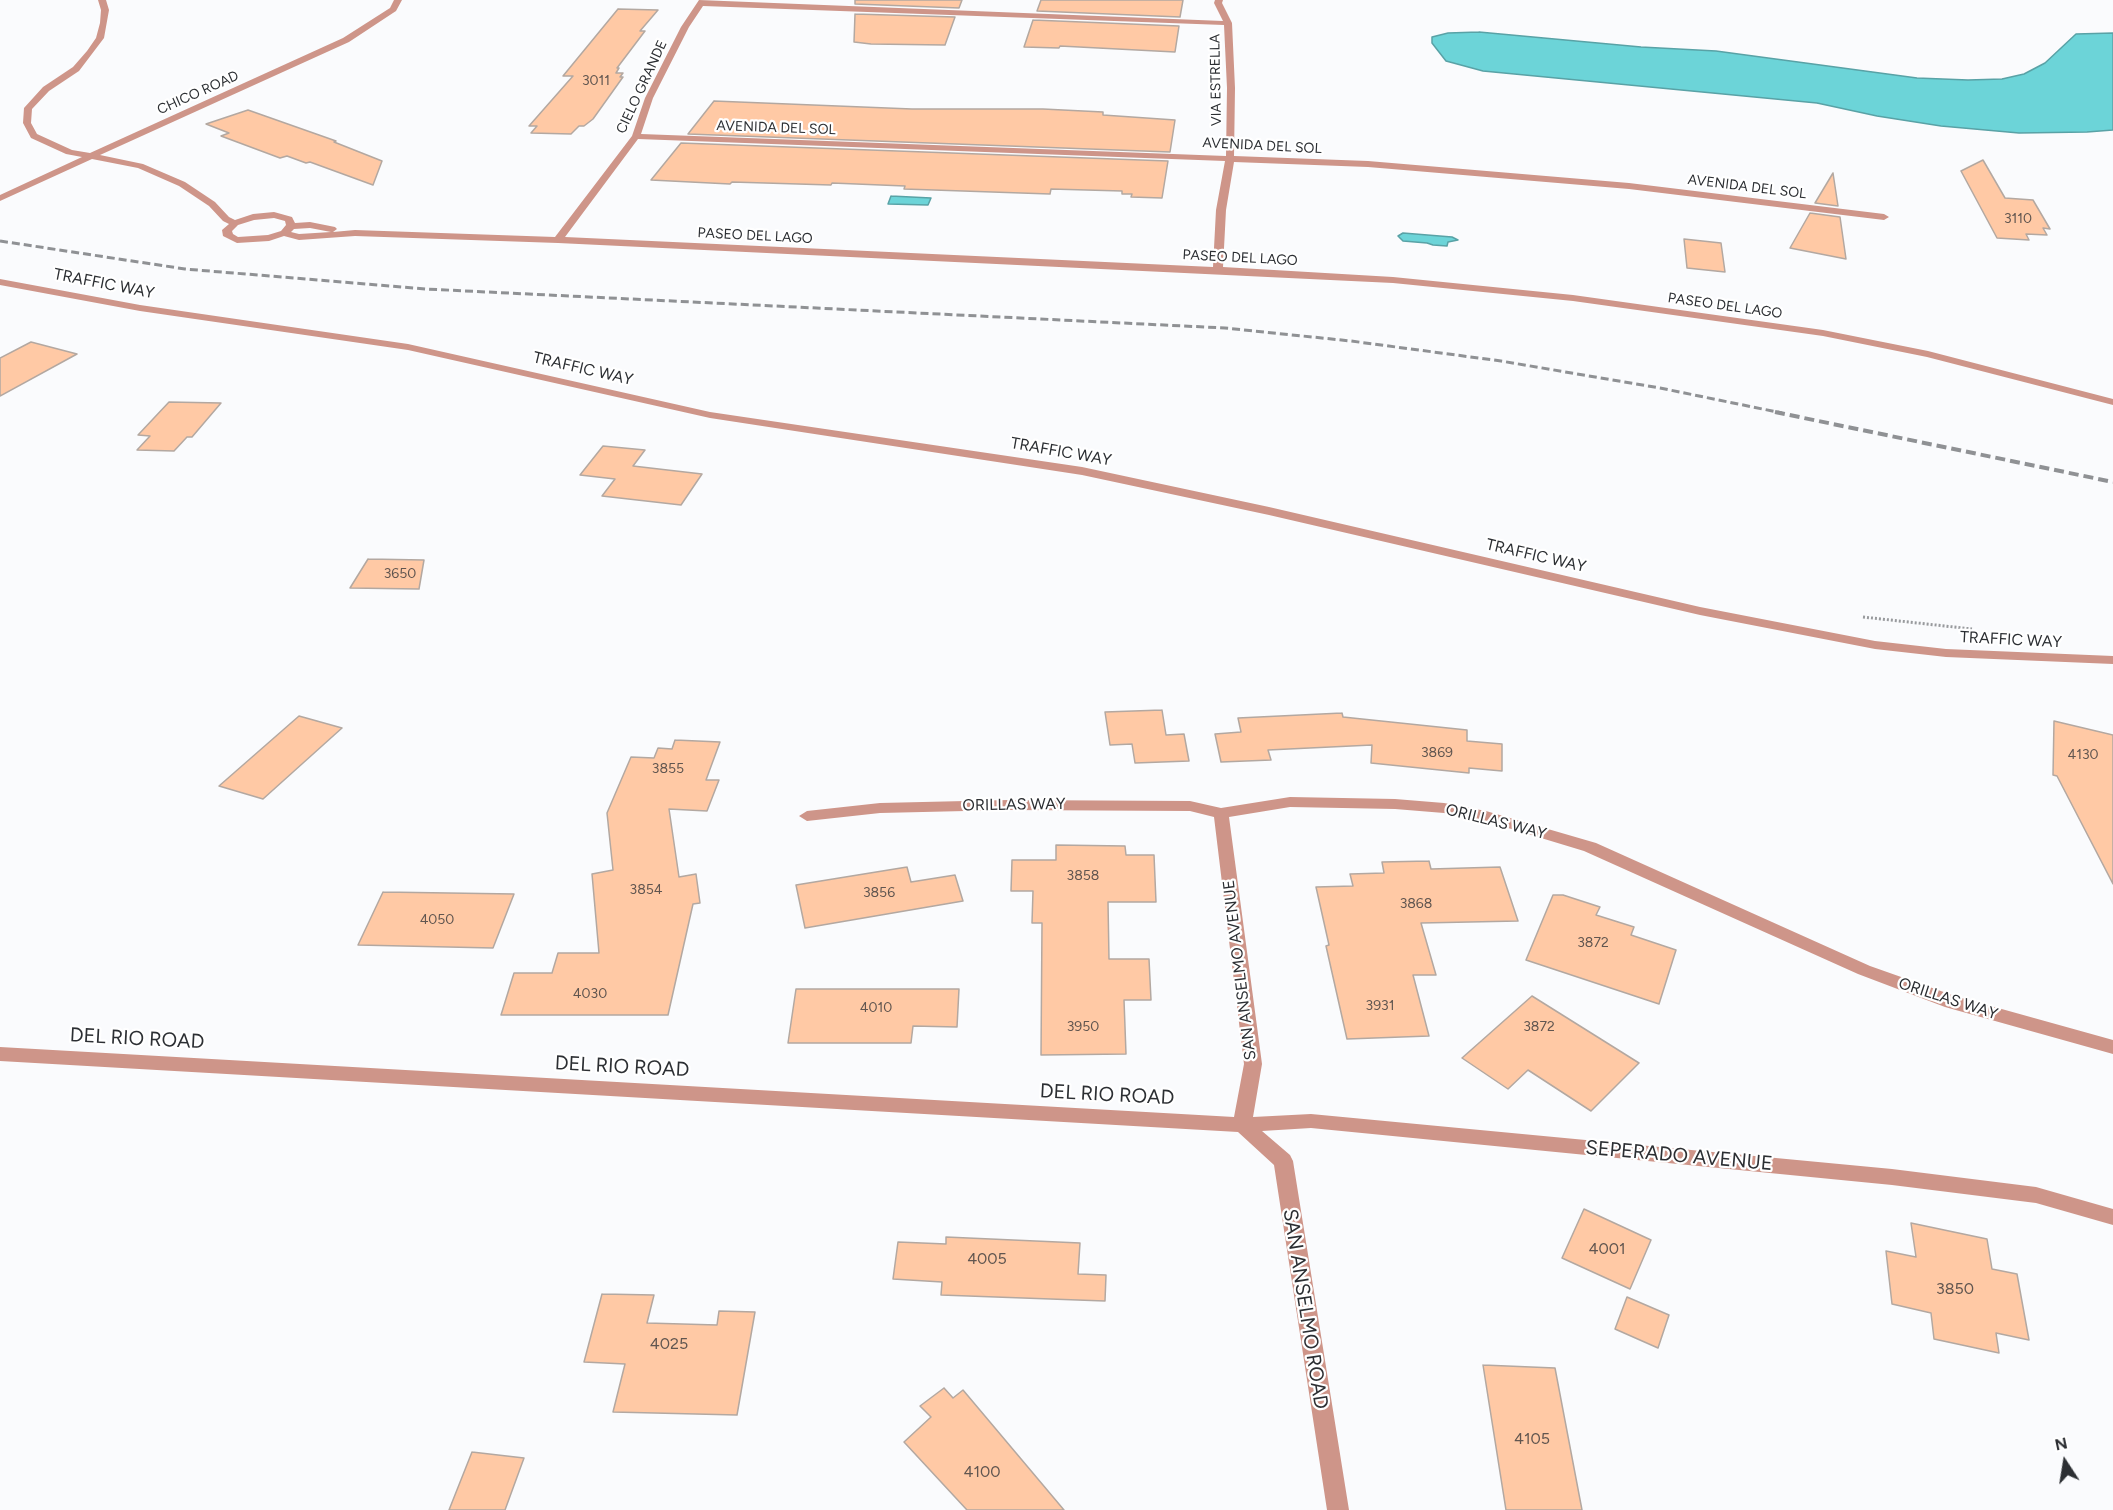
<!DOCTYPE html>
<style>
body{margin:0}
#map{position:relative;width:2113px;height:1510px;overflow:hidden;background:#fafbfd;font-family:Figtree,sans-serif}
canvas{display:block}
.north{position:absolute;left:2035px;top:1432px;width:60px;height:60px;-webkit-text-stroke:4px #fff;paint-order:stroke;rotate:348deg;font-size:16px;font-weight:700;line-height:24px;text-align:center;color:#2c2f33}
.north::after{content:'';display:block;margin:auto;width:21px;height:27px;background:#2c2f33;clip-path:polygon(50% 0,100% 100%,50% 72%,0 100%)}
</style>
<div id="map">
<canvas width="2113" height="1510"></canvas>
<div class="north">N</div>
</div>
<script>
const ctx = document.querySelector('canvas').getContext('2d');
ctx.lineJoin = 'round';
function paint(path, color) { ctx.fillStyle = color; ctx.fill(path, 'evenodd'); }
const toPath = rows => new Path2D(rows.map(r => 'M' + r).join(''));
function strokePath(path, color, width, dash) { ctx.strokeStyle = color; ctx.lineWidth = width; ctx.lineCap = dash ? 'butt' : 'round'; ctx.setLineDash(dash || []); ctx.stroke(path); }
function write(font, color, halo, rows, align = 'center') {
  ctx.font = font + ' Figtree,sans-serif'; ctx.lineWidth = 4.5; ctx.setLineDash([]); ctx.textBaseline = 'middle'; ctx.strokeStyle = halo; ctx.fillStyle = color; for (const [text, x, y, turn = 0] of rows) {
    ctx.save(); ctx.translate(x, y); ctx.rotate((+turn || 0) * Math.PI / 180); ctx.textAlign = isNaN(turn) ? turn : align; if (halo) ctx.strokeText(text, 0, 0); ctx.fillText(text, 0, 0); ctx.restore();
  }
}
const water = toPath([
 [1479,32,1641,47,1716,51,1917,78,1968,80,2002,79,2024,74,2045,63,2076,34,2113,33,2113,130,2087,132,2019,133,1941,126,1877,116,1817,103,1483,71,1446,61,1432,43,1432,37,1448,33,1479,32],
 [891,196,931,198,928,205,888,204,891,196],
 [1403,233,1452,237,1458,240,1448,242,1447,246,1433,245,1427,243,1403,241,1398,236,1403,233]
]);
const building = toPath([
 [855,0,962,0,959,8,855,4,855,0],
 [1041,0,1183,0,1180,17,1037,11,1041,0],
 [618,9,658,10,640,31,645,31,617,68,619,68,616,73,623,73,620,77,623,77,593,119,584,126,579,126,571,134,531,133,537,126,529,126,573,76,563,76,618,9],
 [855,14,955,17,945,45,871,44,854,42,855,14],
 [1033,20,1179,26,1175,52,1060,46,1059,48,1024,47,1033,20],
 [714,101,912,109,1043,109,1103,112,1103,115,1175,120,1170,152,688,134,714,101],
 [248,110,336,141,334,142,382,161,373,185,310,162,306,163,287,156,280,158,221,136,229,133,206,124,248,110],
 [681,143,1168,161,1162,198,1131,197,1132,194,1122,194,1122,191,1051,189,1050,194,934,190,904,189,905,186,832,183,831,185,732,182,730,184,651,180,681,143],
 [1983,160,2005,198,2033,200,2050,229,2043,228,2047,235,2026,234,2029,240,1997,238,1961,171,1983,160],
 [1833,173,1838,206,1815,203,1833,173],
 [1810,213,1840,217,1846,259,1790,248,1810,213],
 [1684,239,1721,243,1725,272,1687,268,1684,239],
 [31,342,77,354,0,396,0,358,31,342],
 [169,402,221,403,192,437,187,437,174,451,137,450,150,436,138,435,169,402],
 [603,446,645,450,633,466,702,474,681,505,602,496,615,479,580,475,603,446],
 [368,559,424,560,419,589,350,588,368,559],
 [1162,710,1166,735,1184,734,1189,761,1135,763,1132,744,1110,745,1105,712,1162,710],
 [1342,713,1343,717,1467,730,1467,741,1502,744,1502,771,1469,768,1469,773,1371,763,1372,745,1268,750,1271,760,1221,762,1215,734,1241,732,1238,718,1342,713],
 [299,716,342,728,263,799,219,786,299,716],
 [2054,721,2113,735,2113,884,2057,776,2053,775,2054,721],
 [675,740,720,742,706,780,719,780,707,811,669,809,679,877,696,874,700,903,693,904,668,1015,501,1015,514,973,552,973,558,953,599,953,592,874,613,870,607,813,631,757,654,758,658,748,672,749,675,740],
 [1056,845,1125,846,1126,855,1154,855,1156,902,1108,902,1109,959,1149,959,1151,1000,1124,1000,1126,1054,1041,1055,1042,923,1032,923,1033,891,1011,891,1012,860,1056,860,1056,845],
 [1429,861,1431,869,1500,867,1518,921,1421,923,1436,975,1413,975,1429,1036,1347,1039,1326,946,1329,945,1316,887,1353,886,1350,874,1384,873,1382,862,1429,861],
 [907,867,911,882,955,875,963,901,805,928,796,885,907,867],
 [383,892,514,894,493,948,358,945,383,892],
 [1553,895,1563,895,1600,907,1596,915,1634,927,1631,935,1676,950,1659,1004,1526,960,1553,895],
 [796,989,959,989,957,1027,913,1026,911,1043,788,1043,796,989],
 [1532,996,1639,1063,1591,1111,1528,1070,1508,1089,1462,1058,1532,996],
 [1584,1209,1651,1240,1630,1289,1562,1258,1584,1209],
 [1911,1223,1987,1239,1992,1269,2017,1274,2029,1340,1996,1333,1999,1353,1934,1339,1931,1313,1892,1304,1886,1251,1916,1257,1911,1223],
 [946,1237,1080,1243,1078,1274,1106,1275,1105,1301,941,1295,942,1282,893,1279,898,1242,946,1244,946,1237],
 [602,1294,654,1295,647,1323,717,1325,719,1311,755,1312,737,1415,613,1412,625,1364,584,1362,602,1294],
 [1627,1297,1669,1315,1658,1348,1615,1329,1627,1297],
 [1483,1365,1555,1368,1582,1510,1506,1510,1483,1365],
 [944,1388,953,1398,963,1390,1064,1510,967,1510,904,1442,931,1417,920,1406,944,1388],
 [472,1452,524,1458,505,1510,449,1510,472,1452]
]);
const path = toPath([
 [1863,617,1972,629]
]);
const minor = toPath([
 [98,0,106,0,109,10,104,38,79,71,49,91,32,109,31,123,37,134,72,150,90,153,343,38,390,8,394,0,402,0,396,11,349,42,100,155,143,164,185,182,215,202,229,217,235,220,253,214,274,212,292,217,295,223,310,222,335,227,337,229,333,232,355,230,555,237,632,136,645,98,681,27,699,0,1223,21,1214,3,1215,0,1223,0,1222,3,1232,23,1235,88,1234,156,1368,161,1629,183,1884,214,1889,217,1884,220,1629,189,1368,167,1234,162,1226,210,1223,267,1393,277,1573,295,1823,330,1928,351,2113,399,2113,405,1927,357,1823,336,1573,301,1393,283,558,243,355,236,299,240,284,236,269,241,237,243,223,236,222,230,229,224,223,221,209,206,179,186,138,168,92,159,0,201,0,195,82,157,66,154,31,138,23,123,24,108,43,87,73,67,87,51,96,38,100,23,101,10,98,0],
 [703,6,1224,25,1227,88,1226,156,641,134,653,98,689,27,703,6],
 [638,139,1225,161,1216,210,1213,267,565,237,638,139],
 [274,218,285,221,286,225,281,231,268,235,238,237,233,234,232,231,238,225,254,220,274,218],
 [310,228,331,232,299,234,291,232,294,229,310,228],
 [0,279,140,305,408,344,710,412,1082,467,1269,507,1700,607,1875,641,1946,649,2113,656,2113,664,1946,657,1875,649,1700,615,1269,515,1082,475,710,418,408,350,140,311,0,285,0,279],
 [1290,797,1395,799,1444,803,1486,811,1596,843,1870,966,1955,996,2113,1040,2113,1054,1945,1007,1858,974,1584,851,1485,821,1444,813,1395,809,1290,807,1229,817,1262,1064,1253,1117,1311,1114,1892,1169,2036,1187,2113,1209,2113,1225,2036,1203,1892,1185,1311,1128,1262,1131,1290,1155,1293,1161,1349,1510,1327,1510,1274,1165,1238,1132,0,1061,0,1047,1234,1117,1244,1064,1214,817,1190,811,1008,810,880,813,807,821,799,816,807,811,880,803,1008,800,1190,801,1221,808,1290,797]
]);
const railFar1 = toPath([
 [0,241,185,269,426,289,1225,328,1351,341,1501,361,1660,388,1782,413]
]);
const rail = toPath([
 [1775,412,2113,482]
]);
const farStreetnames = [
 ["VIA ESTRELLA",1216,80,-91],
 ["CIELO GRANDE",642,87,-65],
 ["CHICO ROAD",198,93,-24],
 ["AVENIDA DEL SOL",776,128,2],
 ["AVENIDA DEL SOL",1262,146,3],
 ["AVENIDA DEL SOL",1747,187,7],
 ["PASEO DEL LAGO",755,236,3],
 ["PASEO DEL LAGO",1240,258,3],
 ["PASEO DEL LAGO",1725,306,8]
];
const numberNames = [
 ["3011",596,81],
 ["3110",2018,219],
 ["3650",400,574],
 ["3869",1437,753],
 ["4130",2083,755],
 ["3855",668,769],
 ["3858",1083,876],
 ["3854",646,890],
 ["3856",879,893],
 ["3868",1416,904],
 ["4050",437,920],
 ["3872",1593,943],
 ["4030",590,994],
 ["3931",1380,1006],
 ["4010",876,1008],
 ["3950",1083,1027],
 ["3872",1539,1027]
];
const streetNames = [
 ["TRAFFIC WAY",104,284,11],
 ["TRAFFIC WAY",583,369,13],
 ["TRAFFIC WAY",1061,452,10],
 ["TRAFFIC WAY",1536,556,13],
 ["TRAFFIC WAY",2011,640,3],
 ["ORILLAS WAY",1014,805,-1],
 ["ORILLAS WAY",1496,822,14],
 ["SAN ANSELMO AVENUE",1240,970,-97],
 ["ORILLAS WAY",1948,999,18]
];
const nearNumbernames = [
 ["4001",1607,1249],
 ["4005",987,1259],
 ["3850",1955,1289],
 ["4025",669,1344],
 ["4105",1532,1439],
 ["4100",982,1472]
];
const nearStreetnames = [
 ["DEL RIO ROAD",137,1039,3],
 ["DEL RIO ROAD",622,1067,3],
 ["DEL RIO ROAD",1107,1095,3],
 ["SEPERADO AVENUE",1679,1156,5],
 ["SAN ANSELMO ROAD",1305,1309,81]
];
paint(water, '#6cd4d8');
strokePath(water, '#59a2a6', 1.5);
paint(building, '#ffc9a5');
strokePath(building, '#b3a8a1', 1.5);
strokePath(path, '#989a9d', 3, [2, 2]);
paint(minor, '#ce9589');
strokePath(railFar1, '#8f9194', 3, [8, 4]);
strokePath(rail, '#8f9194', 4, [10, 5]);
write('14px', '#2c2f33', '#fff', farStreetnames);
write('14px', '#615650', null, numberNames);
write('16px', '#2c2f33', '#fff', streetNames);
write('16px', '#615650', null, nearNumbernames);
write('20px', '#2c2f33', '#fff', nearStreetnames);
</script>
